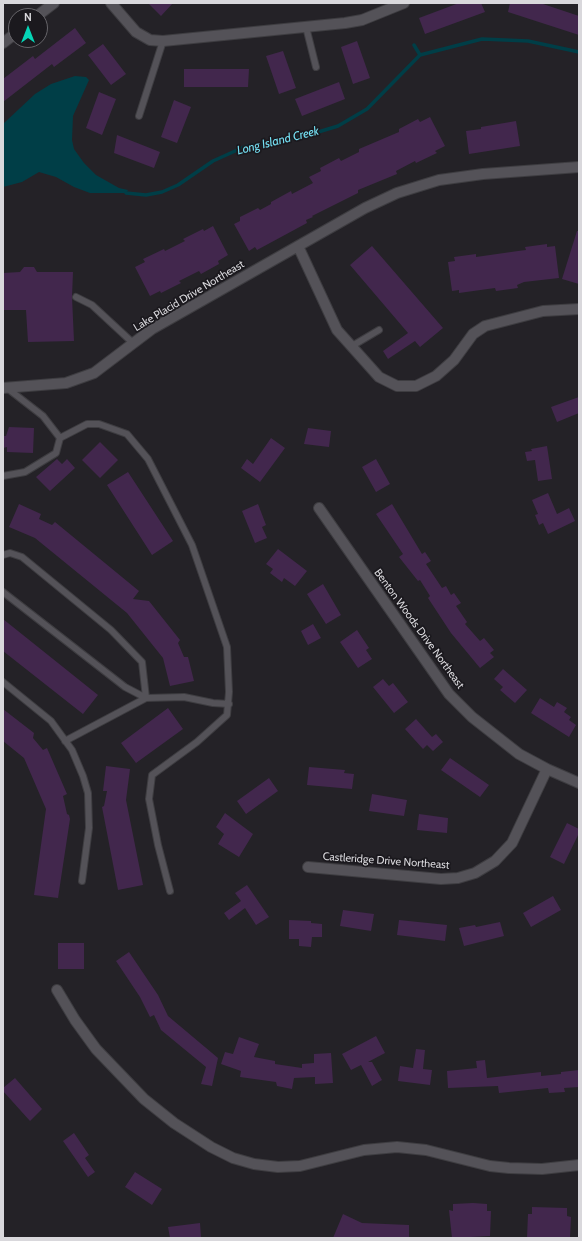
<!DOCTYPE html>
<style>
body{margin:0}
#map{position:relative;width:582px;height:1241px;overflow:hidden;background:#242227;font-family:Cabin,sans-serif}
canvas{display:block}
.frame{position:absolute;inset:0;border:4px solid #d9d8dc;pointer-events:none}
.north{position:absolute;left:8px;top:8px;width:40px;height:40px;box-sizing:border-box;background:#1b191e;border:1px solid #67656a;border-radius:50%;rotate:0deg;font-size:11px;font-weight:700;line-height:16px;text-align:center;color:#d9d8dc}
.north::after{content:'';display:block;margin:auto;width:14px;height:18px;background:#05d5b6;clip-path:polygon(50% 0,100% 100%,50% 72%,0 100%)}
</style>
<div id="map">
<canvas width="582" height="1241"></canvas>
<div class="frame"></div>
<div class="north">N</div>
</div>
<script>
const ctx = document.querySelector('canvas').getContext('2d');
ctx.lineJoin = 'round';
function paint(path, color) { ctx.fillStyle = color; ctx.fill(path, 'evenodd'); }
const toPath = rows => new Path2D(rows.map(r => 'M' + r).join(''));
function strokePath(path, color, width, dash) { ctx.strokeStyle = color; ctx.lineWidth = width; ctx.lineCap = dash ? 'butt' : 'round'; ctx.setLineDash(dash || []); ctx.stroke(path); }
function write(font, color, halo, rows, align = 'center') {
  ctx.font = font + ' Cabin,sans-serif'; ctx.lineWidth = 3.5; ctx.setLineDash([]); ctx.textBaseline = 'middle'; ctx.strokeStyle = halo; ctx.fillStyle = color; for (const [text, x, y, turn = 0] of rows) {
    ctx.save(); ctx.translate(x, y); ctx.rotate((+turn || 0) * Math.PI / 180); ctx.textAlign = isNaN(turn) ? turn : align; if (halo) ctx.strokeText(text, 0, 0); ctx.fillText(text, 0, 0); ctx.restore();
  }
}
const water = toPath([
 [75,76,86,77,89,80,73,116,72,140,74,149,84,163,96,175,119,188,128,190,126,193,90,193,74,187,56,177,39,172,22,182,3,187,3,124,35,94,51,84]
]);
const stream = toPath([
 [414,45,420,55],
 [126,193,146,195,162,192,178,185,213,161,244,147,305,136,338,126,367,109,420,55,482,39,528,41,579,52]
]);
const building = toPath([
 [148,3,173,3,161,16],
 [459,3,481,3,485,12,425,34,419,18],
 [510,3,540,3,579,16,579,35,508,12],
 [75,28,86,43,54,67,52,64,3,102,3,79,33,56,35,59],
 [357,41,370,78,353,84,341,47],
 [103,44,126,74,111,85,88,55],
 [283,51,296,88,279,94,266,56],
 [184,69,249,69,248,87,184,87],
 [339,82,345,99,302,116,295,99],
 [99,92,116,99,102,135,86,128],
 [174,100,191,107,177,143,161,137],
 [430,117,445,146,435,151,437,153,416,163,415,161,396,171,397,174,358,190,358,193,312,216,313,217,306,220,307,223,257,250,255,247,249,251,234,224,240,221,240,217,258,208,260,210,271,204,271,202,291,191,292,194,313,183,309,177,321,171,320,168,339,158,341,161,359,152,359,149,399,132,399,129,418,119,420,122],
 [516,121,520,146,469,154,466,131,481,129,481,127],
 [117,135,160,152,154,168,114,153],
 [213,226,228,255,218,261,219,264,201,274,199,271,179,281,181,283,161,293,160,291,150,296,135,267,145,262,143,259,164,249,165,251,185,241,183,239,203,229,204,231],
 [577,231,579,231,579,284,562,279],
 [547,244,547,247,555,246,559,278,524,282,517,285,518,288,496,291,495,288,459,293,459,290,452,291,448,262,455,261,454,257,476,254,476,257,518,251,526,250,525,247],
 [372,246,443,328,420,347,415,341,388,359,383,351,408,333,350,265],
 [24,267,34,267,37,272,73,272,72,297,74,341,28,342,26,310,3,310,3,273,20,272],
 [579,397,579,413,557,422,551,407],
 [9,427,34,428,33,453,7,452,7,447,3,448,3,436,6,436],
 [308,428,331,431,329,447,304,444],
 [271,438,285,448,260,482,241,468,247,459,253,464],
 [100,442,118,460,100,478,82,460],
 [547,446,552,479,538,481,535,460,527,461,525,452,532,451,531,449],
 [57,459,62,464,67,459,75,468,50,491,36,477],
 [376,459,390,484,376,492,362,467],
 [128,472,173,541,152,555,107,485],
 [548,493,557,514,569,508,575,521,548,534,543,523,539,525,535,515,538,514,532,500],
 [19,504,41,514,39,519,52,525,55,522,139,591,133,599,149,601,180,640,178,643,184,657,188,657,194,681,170,686,163,658,127,613,35,538,9,527],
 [258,504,266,525,262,527,267,538,255,543,242,511],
 [392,504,422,554,425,552,431,561,426,564,442,588,446,586,451,595,454,593,461,603,456,606,467,622,465,624,480,641,484,638,494,650,490,653,494,657,480,668,451,633,428,598,430,596,420,580,418,581,399,557,403,554,376,514],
 [278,549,307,571,295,586,284,578,282,582,270,573,273,569,266,564],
 [323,584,341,615,326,624,307,594],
 [3,619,98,695,83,714,3,651],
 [313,624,321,638,308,645,301,631],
 [357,630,369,648,366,650,372,659,358,668,340,642],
 [503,669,527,690,515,703,500,690,503,687,494,679],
 [383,679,389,686,393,683,408,702,394,713,373,687],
 [540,698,554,707,557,702,567,708,564,712,571,717,569,720,576,725,569,737,531,713],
 [168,708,183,729,136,763,121,743],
 [3,709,34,733,33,738,43,750,47,748,67,794,63,796,67,814,69,815,70,819,58,898,34,895,46,809,24,758,3,741],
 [416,719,432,737,436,734,443,742,433,751,427,745,423,749,405,729],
 [450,758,489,785,480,797,441,770],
 [106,766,130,769,126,800,143,885,118,890,102,807,104,806,107,791,103,791],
 [309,767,345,770,344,773,354,774,352,789,307,785],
 [269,778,278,791,246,814,237,801],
 [372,794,407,800,404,816,369,811],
 [225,813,253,834,239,857,218,844,224,834,216,827],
 [419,814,448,818,447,833,417,830],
 [567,823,579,829,579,833,564,864,550,857],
 [247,885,269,917,256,925,245,908,229,920,224,913,241,901,235,893],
 [553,896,561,910,531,927,523,913],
 [343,910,374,914,371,931,340,926],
 [289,920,311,921,311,923,322,924,322,937,312,937,311,947,299,946,299,939,289,939],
 [399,920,447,925,445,941,397,935],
 [500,922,504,936,464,946,459,928,475,925,476,927],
 [58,943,84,943,84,969,58,969],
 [129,952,158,995,168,1016,218,1058,212,1086,201,1084,206,1067,161,1030,154,1015,150,1017,140,997,116,961],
 [376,1036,385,1053,368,1062,372,1062,382,1080,372,1086,361,1065,351,1070,342,1054],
 [239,1037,259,1044,254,1057,275,1061,275,1064,302,1068,302,1064,314,1063,314,1054,331,1053,333,1083,315,1084,315,1077,294,1078,292,1089,277,1086,276,1082,240,1077,241,1071,221,1064,225,1052,233,1054],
 [416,1049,425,1050,423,1069,432,1070,430,1085,398,1081,400,1066,413,1068],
 [485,1060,487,1078,541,1072,541,1076,561,1074,561,1072,579,1070,579,1087,564,1088,565,1092,549,1093,548,1088,499,1093,498,1086,448,1088,447,1071,477,1068,476,1061],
 [15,1078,42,1109,30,1121,3,1091,3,1088],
 [74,1133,89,1155,85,1158,95,1172,88,1177,63,1141],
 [135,1172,162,1189,152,1205,125,1187],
 [473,1203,487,1204,487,1211,491,1211,490,1236,452,1238,449,1210,453,1211,453,1204],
 [532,1207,567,1208,567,1216,571,1217,570,1238,527,1238,528,1214,532,1214],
 [343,1214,362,1223,409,1225,409,1238,333,1238],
 [200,1223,201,1237,170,1238,168,1227]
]);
const lane = toPath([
 [306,27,316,67],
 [139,116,163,41],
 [76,297,92,305,133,343],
 [352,346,379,330],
 [7,388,43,416,60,438,87,424,99,424,127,434,148,459,192,545,227,647,229,692,227,715,197,742,152,775,149,799,158,845,170,891],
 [3,476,25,472,56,453,60,438],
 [3,555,10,553,22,557,111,630,142,662,146,698,125,687,3,592],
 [3,682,51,721,72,750,83,776,88,793,89,828,82,881],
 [65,741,146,698,184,697,213,703,229,704]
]);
const street = toPath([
 [111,3,136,32,150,40,163,41,345,23,362,20,404,3],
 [37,16,54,3],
 [3,43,16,33],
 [298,246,337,330,379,377,397,386,416,386,436,376,454,360,473,334,485,326,543,311,579,309],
 [3,388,66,383,94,373,152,329,365,208,397,193,439,180,483,174,579,167],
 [319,508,449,694,472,717,519,754,547,769,579,783],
 [308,867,441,879,458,878,475,873,495,861,512,843,547,769],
 [57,990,75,1020,96,1049,144,1099,174,1123,211,1147,233,1158,254,1164,278,1167,300,1166,364,1150,397,1147,426,1150,490,1166,509,1168,542,1169,579,1165]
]);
const streetNames = [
 ["Lake Placid Drive Northeast",189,296,-31],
 ["Benton Woods Drive Northeast",419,629,54],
 ["Castleridge Drive Northeast",386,861,4]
];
const waterNames = [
 ["Long Island Creek",278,141,-14]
];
paint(water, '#003e47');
strokePath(stream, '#003e47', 3.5);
paint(building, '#42274d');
strokePath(lane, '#3e3d41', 8);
strokePath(street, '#3e3d41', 12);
strokePath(lane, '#545258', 6);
strokePath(street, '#545258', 10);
write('11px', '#d9d8dc', '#1b191e', streetNames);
write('italic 12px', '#75e1f4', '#1b191e', waterNames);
</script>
